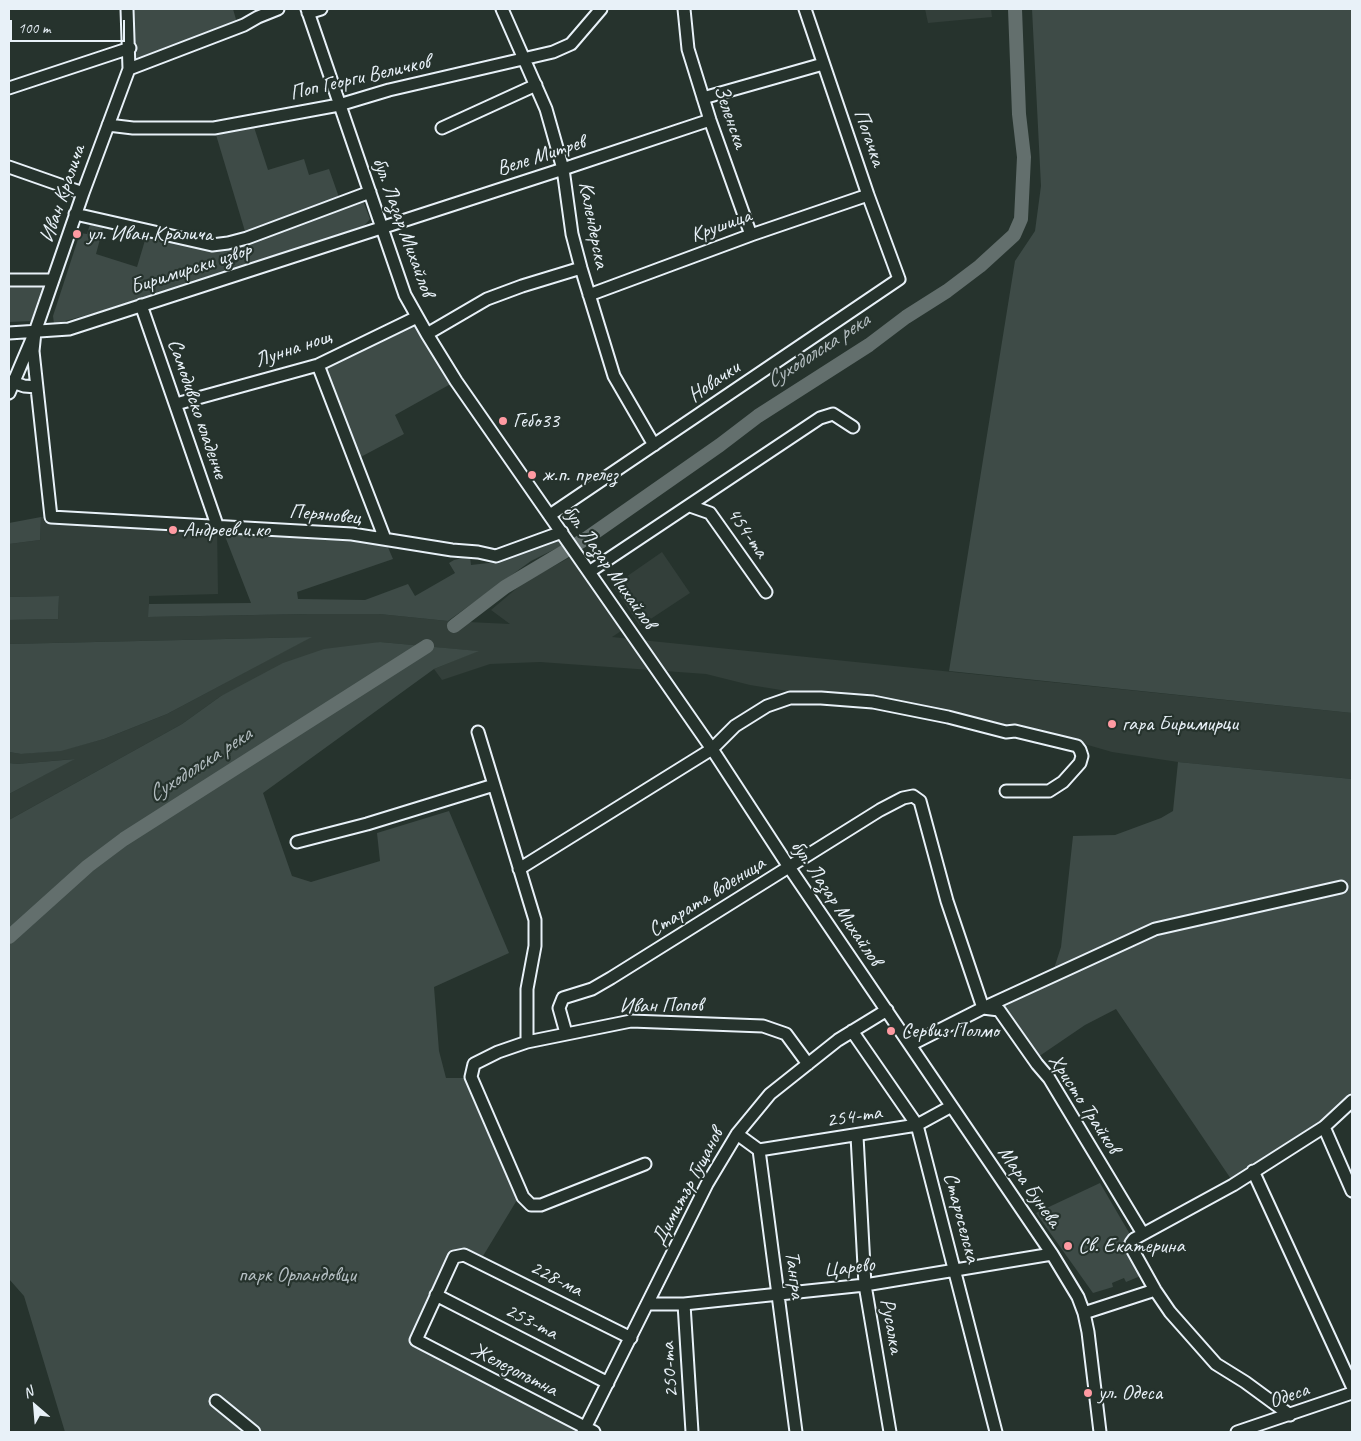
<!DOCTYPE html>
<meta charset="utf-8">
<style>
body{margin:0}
#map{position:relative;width:1361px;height:1441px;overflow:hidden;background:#26332d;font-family:Caveat,sans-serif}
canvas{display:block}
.frame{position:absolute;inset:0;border:10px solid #e8f1f8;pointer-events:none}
.north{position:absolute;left:10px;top:1381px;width:50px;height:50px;-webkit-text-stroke:4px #26332d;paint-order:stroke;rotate:333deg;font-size:14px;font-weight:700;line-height:20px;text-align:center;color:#e8f1f8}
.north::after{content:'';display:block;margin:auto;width:18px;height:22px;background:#e8f1f8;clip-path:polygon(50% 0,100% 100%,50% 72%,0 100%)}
.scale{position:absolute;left:10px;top:20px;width:115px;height:22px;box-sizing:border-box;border:2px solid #e8f1f8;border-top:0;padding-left:6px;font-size:15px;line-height:18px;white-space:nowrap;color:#e8f1f8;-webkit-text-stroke:4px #26332d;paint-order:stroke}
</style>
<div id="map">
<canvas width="1361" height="1441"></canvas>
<div class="frame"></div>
<div class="north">N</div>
<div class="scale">100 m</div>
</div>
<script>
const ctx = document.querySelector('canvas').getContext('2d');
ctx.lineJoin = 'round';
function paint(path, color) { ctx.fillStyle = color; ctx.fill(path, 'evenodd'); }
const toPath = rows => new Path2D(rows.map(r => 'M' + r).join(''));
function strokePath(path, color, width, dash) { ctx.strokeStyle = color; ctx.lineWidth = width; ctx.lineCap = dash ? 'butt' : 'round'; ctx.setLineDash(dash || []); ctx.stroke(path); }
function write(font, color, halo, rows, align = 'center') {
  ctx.font = font + ' Caveat,sans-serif'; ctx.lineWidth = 4.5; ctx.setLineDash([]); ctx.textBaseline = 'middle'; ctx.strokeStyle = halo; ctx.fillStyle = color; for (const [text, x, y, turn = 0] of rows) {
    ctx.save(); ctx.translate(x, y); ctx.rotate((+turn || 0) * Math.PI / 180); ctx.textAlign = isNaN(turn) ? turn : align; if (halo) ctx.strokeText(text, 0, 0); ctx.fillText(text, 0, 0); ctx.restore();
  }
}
const built = toPath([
 [925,9,991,9,992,17,928,23],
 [41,517,217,525,218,594,149,596,149,617,307,614,379,614,448,621,510,624,491,610,523,583,576,554,627,627,612,637,1352,713,1352,779,1178,762,1112,752,1074,741,909,704,787,691,750,685,706,674,540,662,490,664,442,680,434,669,477,651,380,642,221,696,182,724,9,820,9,794,74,759,17,764,9,763,9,752,21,754,61,750,104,739,167,714,311,637,9,644,9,620,58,619,59,596,9,597,9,544,40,540],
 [662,552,690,593,640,626,613,586]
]);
const green = toPath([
 [131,9,233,9,237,23,133,63],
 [1032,9,1352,9,1352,713,949,671,1015,261,1035,231,1041,186],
 [252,121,268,170,304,159,309,175,329,169,341,203,247,238,214,128],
 [362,198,370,219,363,227,109,309,54,324,53,316,80,233,87,234,90,224,103,228,96,254,137,267,146,237,212,249],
 [9,285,43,285,31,321,9,322],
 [417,317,456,381,395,415,404,434,355,460,318,365],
 [41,517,40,540,9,544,9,523],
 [223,531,304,536,387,545,393,559,297,592,298,599,365,600,408,584,415,596,455,573,449,563,454,560,470,556,471,565,497,562,558,539,563,545,531,561,448,621,379,614,307,614,148,617,149,604,251,603],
 [59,596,58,619,9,620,9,597],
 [312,637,167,714,104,739,61,751,21,754,9,752,9,644],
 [380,642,479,651,434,669,263,793,292,876,311,882,380,861,377,833,449,811,509,953,434,987,439,1051,446,1078,466,1078,517,1200,483,1256,467,1250,450,1254,411,1342,585,1432,65,1432,24,1296,9,1279,9,820,182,724,221,696,283,663,324,649],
 [75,759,9,794,9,763,17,764],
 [1178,762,1352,779,1352,1094,1320,1125,1231,1179,1116,1009,1085,1025,1038,1057,1003,1008,1051,978,1061,947,1073,836,1115,835,1161,818,1173,811],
 [1100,1183,1131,1236,1124,1241,1143,1275,1126,1282,1124,1278,1112,1283,1113,1287,1093,1293,1036,1213]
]);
const river = toPath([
 [454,626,505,587,587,538,720,445,758,416,869,345,906,317,947,291,980,266,1014,235,1021,219,1024,157,1019,114,1015,9],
 [9,937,88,866,124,839,427,646]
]);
const minor = toPath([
 [307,9,405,295,427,334,456,381,712,749,789,867,1052,1254,1078,1297,1084,1313,1088,1332,1100,1432],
 [502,9,546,109,563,169,572,234,581,268,614,376,654,445],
 [684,9,688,49,710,120,751,235],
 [308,13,321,9],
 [129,69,244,25,258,17,278,9],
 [9,88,130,48],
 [703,98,823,64],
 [108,125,133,128,214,128,339,105,389,90,553,52,571,44,601,9],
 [442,128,536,85],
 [9,167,83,193],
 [75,214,212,245,228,243,247,238,370,192],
 [9,280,53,280],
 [589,295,751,235,868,195],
 [141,305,217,525],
 [35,332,33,351,51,517,352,534,452,550,478,552,496,556,562,532],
 [9,333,69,329,563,169,710,120],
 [427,334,487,299,522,286,581,268],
 [318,365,385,539],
 [9,381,24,386,37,387],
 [9,393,35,332,83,193,129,69,127,9],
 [176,404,318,365,417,317],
 [690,506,710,513,766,592],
 [550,515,899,279,868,195,805,9],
 [589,572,820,418,833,414,853,427],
 [478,732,535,920,535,946,527,989,527,1042],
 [297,842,367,824,494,785],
 [519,869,712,749,735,726,767,706,790,698,821,698,873,702,948,717,1006,732,1015,731,1077,746,1080,750,1082,756,1080,763,1063,782,1049,791,1006,791],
 [852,1031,917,1125,996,1432],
 [566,1033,559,1008,563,998,592,989,611,978,880,810,903,798,913,796,920,801,947,901,983,1008,999,1010,1037,1064,1049,1078,1143,1234],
 [910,1045,983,1008,1155,929,1341,887],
 [1324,1127,1352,1191],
 [737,1134,759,1150,796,1432],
 [857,1136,865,1285,890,1432],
 [759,1150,917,1125,950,1107],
 [645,1164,541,1205,531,1205,523,1197,471,1077,474,1064,498,1052,527,1042,631,1021,763,1026,786,1034,808,1064],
 [1253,1171,1352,1386],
 [436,1295,608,1383],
 [648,1304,684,1304,865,1285,1052,1254],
 [684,1304,692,1432],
 [1084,1313,1155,1290],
 [216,1401,254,1432],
 [1290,1415,1245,1382,1216,1364,1170,1312,1155,1290,1131,1247,1131,1243,1134,1239,1233,1185,1324,1127,1352,1101],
 [583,1432,707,1184,737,1134,770,1094,838,1040,887,1010],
 [594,1432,416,1340,454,1257,464,1255,631,1338],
 [1237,1432,1352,1393]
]);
const markers = [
 [77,234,5,"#ff9aa2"],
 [503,421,5,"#ff9aa2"],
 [532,475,5,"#ff9aa2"],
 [173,530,5,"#ff9aa2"],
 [1112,724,5,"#ff9aa2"],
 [891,1031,5,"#ff9aa2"],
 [1068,1246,5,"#ff9aa2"],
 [1088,1393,5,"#ff9aa2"]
];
const streetNames = [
 ["Поп Георги Величков",360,78,-13],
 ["Зеленска",730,117,71],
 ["Погачка",869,138,71],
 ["Веле Митрев",541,156,-18],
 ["Иван Кралича",63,194,-71],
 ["Календерска",593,225,79],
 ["Крушица",721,226,-20],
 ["бул. Лазар Михайлов",403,227,70],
 ["Биримирски извор",191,269,-18],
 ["Лунна нощ",293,349,-19],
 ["Новачки",714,382,-34],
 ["Самодивско кладенче",197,409,71],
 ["Перяновец",325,515,5],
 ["454-та",747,533,55],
 ["бул. Лазар Михайлов",609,567,55],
 ["Старата воденица",707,897,-32],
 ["бул. Лазар Михайлов",836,903,56],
 ["Иван Попов",661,1006,-1],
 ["Христо Трайков",1084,1104,57],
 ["254-та",854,1117,-9],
 ["Димитър Гущанов",688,1187,-62],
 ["Мара Бунева",1029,1187,55],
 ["Староселска",961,1218,75],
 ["Царево",849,1268,-7],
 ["Тангра",794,1275,83],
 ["228-ма",556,1279,27],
 ["253-та",531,1322,27],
 ["Русалка",891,1326,80],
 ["Железопътна",514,1370,27],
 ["250-та",670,1370,-94],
 ["Одеса",1289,1396,-19]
];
const poiNames = [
 ["ул. Иван Кралича",87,234],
 ["Гебо33",513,421],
 ["ж.п. прелез",542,475],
 ["Андреев и ко",183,530],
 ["гара Биримирци",1122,724],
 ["Сервиз Полмо",901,1031],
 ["Св. Екатерина",1078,1246],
 ["ул. Одеса",1098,1393]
];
const parkNames = [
 ["парк Орландовци",297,1275]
];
const waterNames = [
 ["Суходолска река",818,351,-33],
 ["Суходолска река",200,765,-33]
];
paint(built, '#333f3a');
paint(green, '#3e4b47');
strokePath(river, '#636f6d', 14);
strokePath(minor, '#e8f1f8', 15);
strokePath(minor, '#26332d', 11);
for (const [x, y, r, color] of markers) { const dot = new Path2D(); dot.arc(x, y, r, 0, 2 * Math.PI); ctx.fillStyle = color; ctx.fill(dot); strokePath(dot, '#26332d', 2); }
write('21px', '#e8f1f8', '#26332d', streetNames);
write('21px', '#e8f1f8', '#26332d', poiNames, 'left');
write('21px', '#b5bfc3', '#26332d', parkNames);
write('italic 22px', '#b3bdc0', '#26332d', waterNames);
</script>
